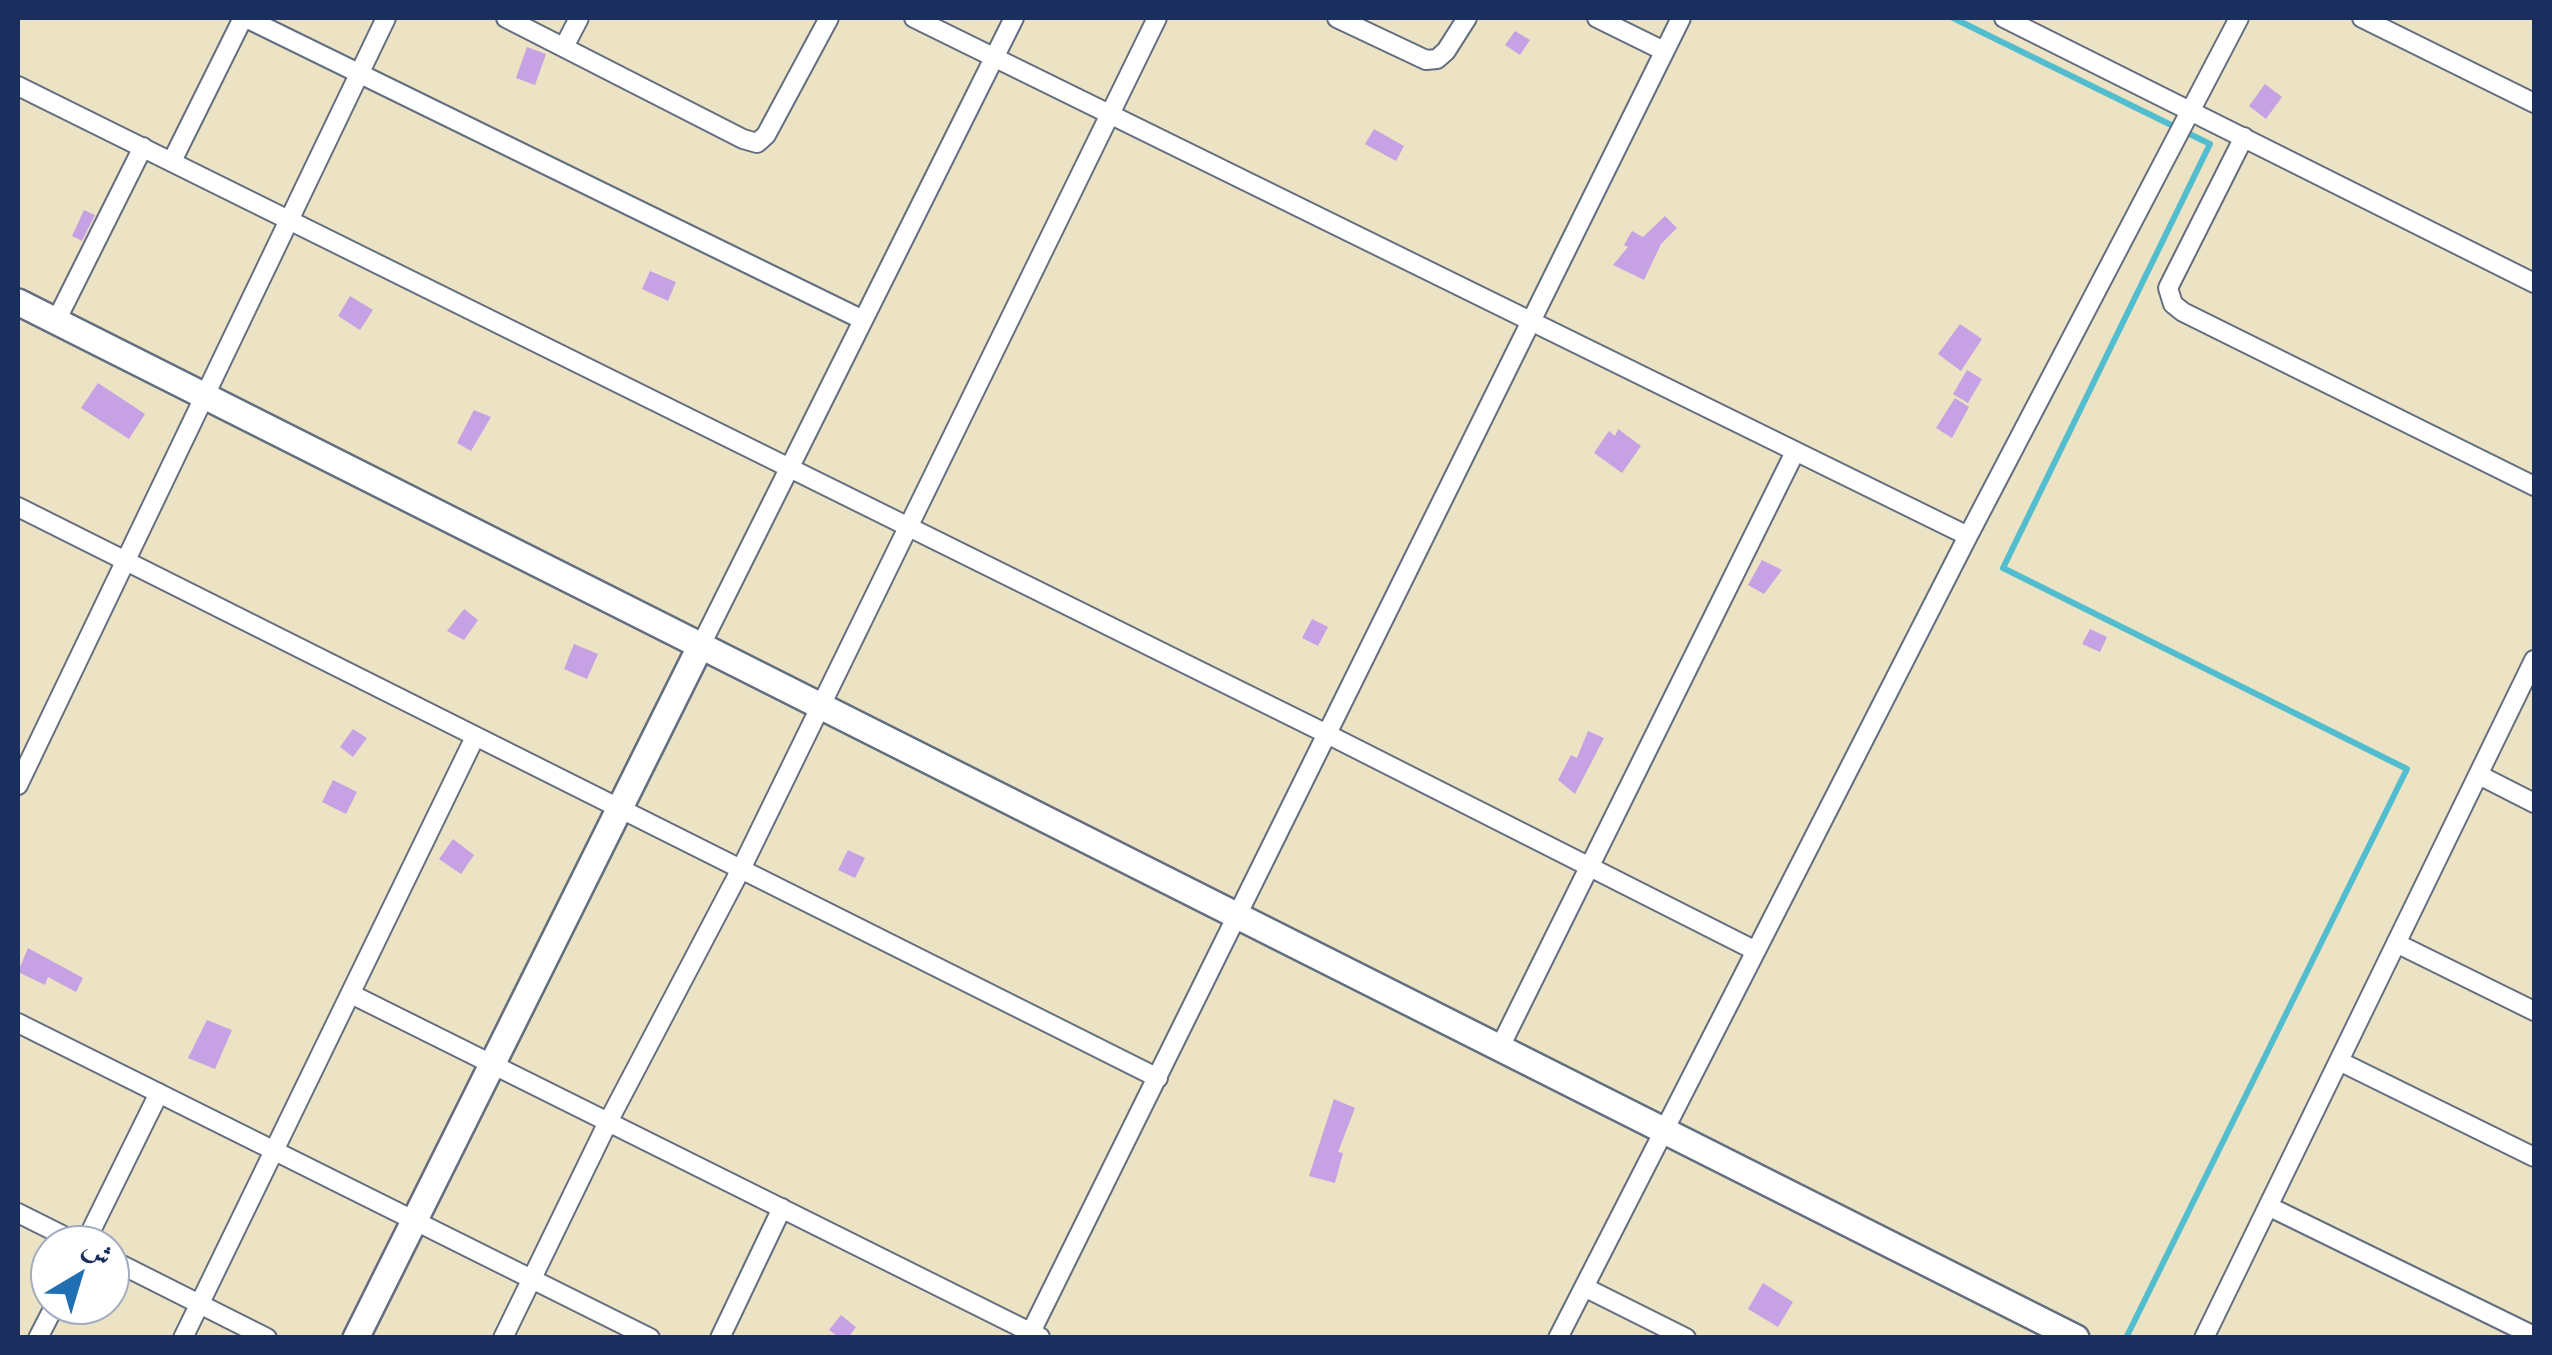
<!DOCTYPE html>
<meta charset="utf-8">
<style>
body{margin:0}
#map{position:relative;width:2552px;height:1355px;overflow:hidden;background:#ebe3c3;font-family:"IM FELL Double Pica",Amiri,serif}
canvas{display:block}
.frame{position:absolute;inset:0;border:20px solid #1b2f5e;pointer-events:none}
.north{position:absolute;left:30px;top:1225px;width:100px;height:100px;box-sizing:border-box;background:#fff;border:2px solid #a4acbf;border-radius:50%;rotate:38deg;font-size:28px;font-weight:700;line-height:40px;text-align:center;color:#1b2f5e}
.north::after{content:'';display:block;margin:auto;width:35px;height:45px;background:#1f6fb2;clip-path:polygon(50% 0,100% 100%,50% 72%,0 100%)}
</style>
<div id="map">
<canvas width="2552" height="1355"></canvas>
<div class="frame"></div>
<div class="north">ش</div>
</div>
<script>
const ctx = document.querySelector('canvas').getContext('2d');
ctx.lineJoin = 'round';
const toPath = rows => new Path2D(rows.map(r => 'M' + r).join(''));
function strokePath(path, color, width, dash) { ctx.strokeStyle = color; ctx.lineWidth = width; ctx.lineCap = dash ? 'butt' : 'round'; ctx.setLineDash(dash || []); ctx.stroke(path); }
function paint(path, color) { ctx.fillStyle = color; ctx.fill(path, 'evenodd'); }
const stream = toPath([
 [1953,18,2210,144,2003,568,2407,769,2126,1338]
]);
const building = toPath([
 [1515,31,1530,40,1520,55,1505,45],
 [527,47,546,54,535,85,516,78],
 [2265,84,2282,97,2266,119,2249,106],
 [1374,129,1404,146,1396,161,1365,144],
 [84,210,95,215,82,241,72,236],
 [1665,216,1677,228,1661,244,1644,280,1613,265,1628,247,1624,245,1632,231,1643,237],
 [650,271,676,282,668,301,642,289],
 [350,296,373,310,360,330,338,316],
 [1960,324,1982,339,1961,371,1938,354],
 [1967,370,1982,379,1968,403,1953,394],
 [98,383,145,414,129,439,81,408],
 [1955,398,1969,407,1952,438,1936,428],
 [474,410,491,417,471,451,457,443],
 [1618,429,1641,446,1622,473,1594,453,1609,431,1615,436],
 [1762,560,1782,570,1764,594,1748,585],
 [464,609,478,620,464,640,447,631],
 [1312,619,1328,627,1318,646,1302,638],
 [2090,629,2107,637,2100,652,2082,644],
 [574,644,598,654,587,679,564,669],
 [353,729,367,738,353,757,340,747],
 [1588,731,1604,738,1575,794,1558,780,1571,755,1577,758],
 [333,780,357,792,346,814,322,802],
 [453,839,474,855,461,874,439,859],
 [848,850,865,858,855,878,838,870],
 [28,948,83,978,76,992,48,977,45,985,18,972],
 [207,1020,232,1030,215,1069,188,1058],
 [1334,1099,1355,1108,1338,1152,1343,1153,1335,1183,1309,1176],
 [1763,1283,1793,1302,1778,1327,1748,1309],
 [841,1315,856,1327,848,1338,840,1338,829,1330]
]);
const street = toPath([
 [246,18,863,320],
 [506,18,743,139,757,143,766,135,829,18],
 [914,18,1968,536],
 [1337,18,1426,60,1437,59,1446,51,1467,18],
 [1597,18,1664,51],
 [2004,18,2534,283],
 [2362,18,2534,103],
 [564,47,579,18],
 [18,86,1327,734,1756,951],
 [2244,137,2168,288,2173,304,2183,312,2534,486],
 [172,161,243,18],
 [56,321,143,147],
 [18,507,1158,1078],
 [701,645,1014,18],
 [2479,775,2534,803],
 [18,785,386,18],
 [2396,943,2534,1011],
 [351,994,1040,1337],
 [18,1023,650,1338],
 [1500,1047,1795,452],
 [2339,1061,2534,1157],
 [2270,1207,2534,1336],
 [18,1213,82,1245],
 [84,1245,159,1093],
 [110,1259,267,1338],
 [1584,1287,1686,1338],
 [38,1338,55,1305],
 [183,1338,475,737],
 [503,1338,608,1122,741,869,1157,18],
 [720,1338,782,1208],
 [1028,1338,1681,18],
 [1558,1338,1968,536,2239,18],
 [2204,1338,2534,660]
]);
const secondary = toPath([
 [18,302,2076,1338],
 [356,1338,701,645]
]);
strokePath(stream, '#52bdcf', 6);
paint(building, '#c6a2e5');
strokePath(street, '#646e81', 22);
strokePath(secondary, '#646e81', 30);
strokePath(street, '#fff', 18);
strokePath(secondary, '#fff', 25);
</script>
